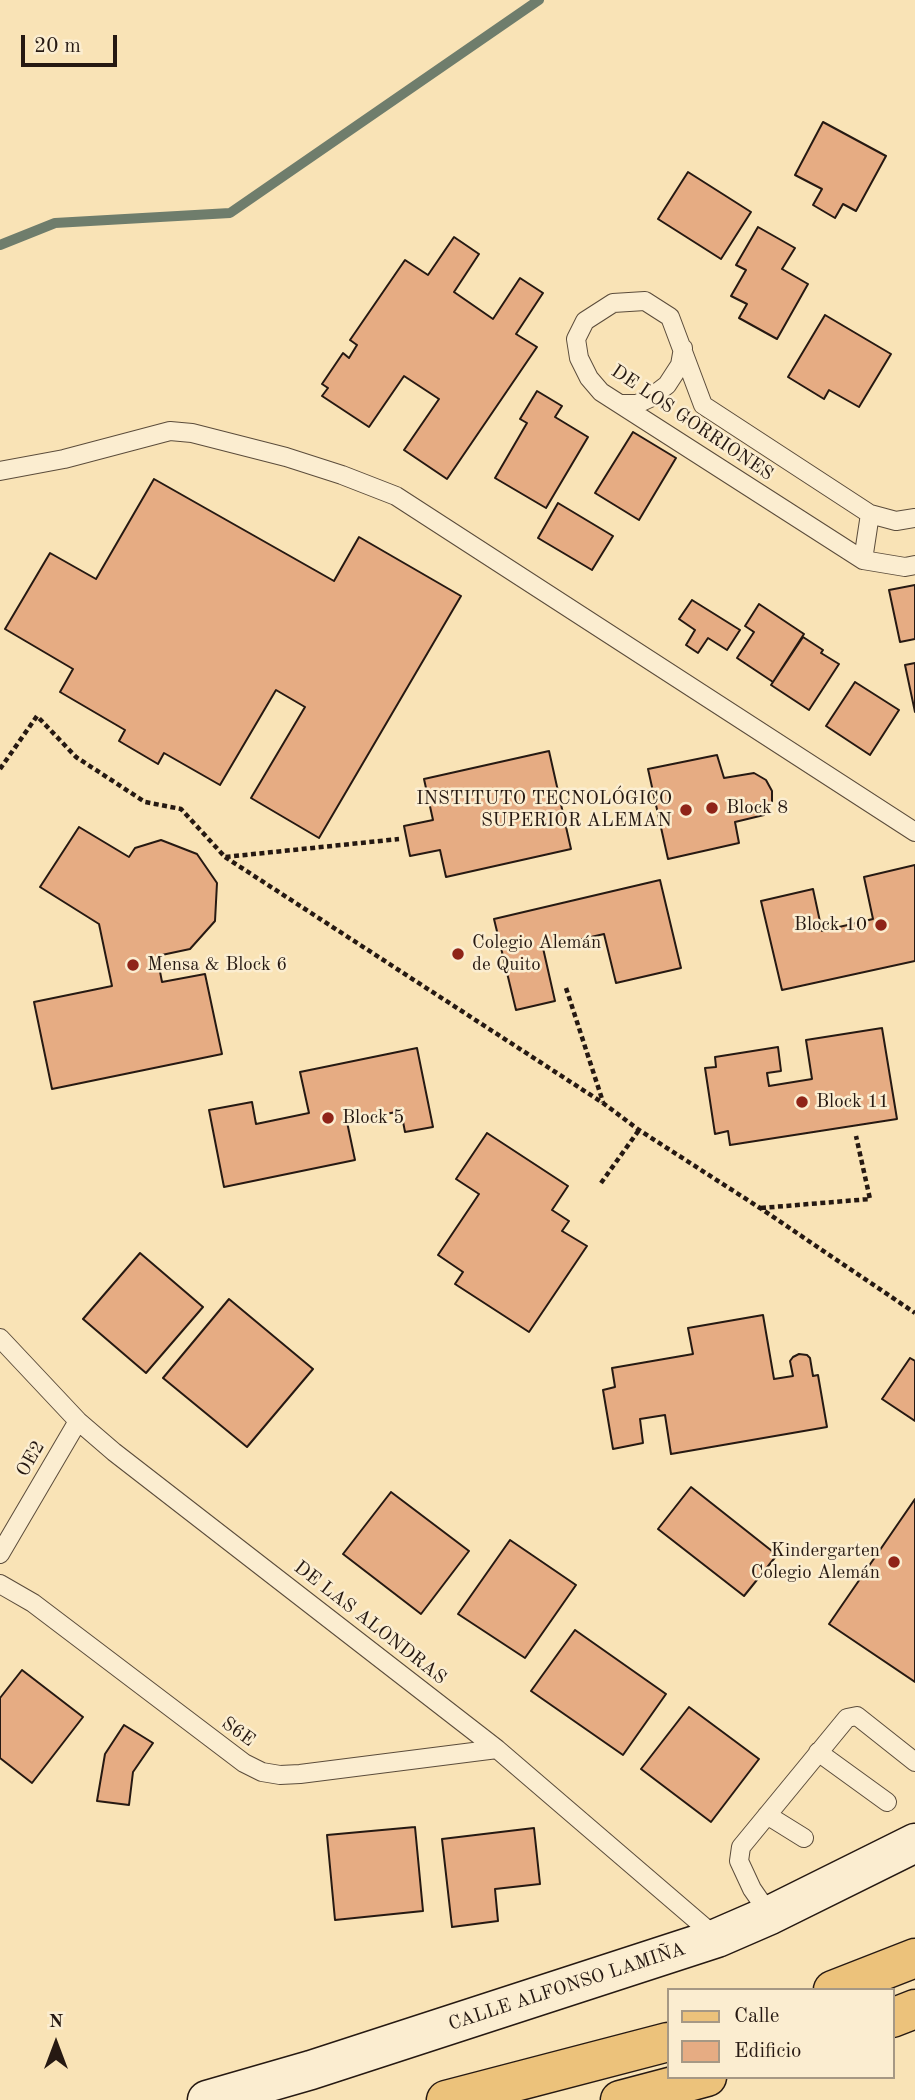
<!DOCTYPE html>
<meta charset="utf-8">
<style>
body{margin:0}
#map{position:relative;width:915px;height:2100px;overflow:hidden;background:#f9e3b6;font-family:"Old Standard TT",serif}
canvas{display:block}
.legend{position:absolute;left:667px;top:1988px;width:228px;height:91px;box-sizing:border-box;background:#fbedd0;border:2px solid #a69884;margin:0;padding:9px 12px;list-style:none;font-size:21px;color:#261912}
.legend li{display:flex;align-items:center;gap:14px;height:35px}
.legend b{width:35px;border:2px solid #a69884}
.north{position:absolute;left:21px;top:2009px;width:70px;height:70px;-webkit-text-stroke:5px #fbedd0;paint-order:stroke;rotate:0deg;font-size:19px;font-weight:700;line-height:28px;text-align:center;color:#261912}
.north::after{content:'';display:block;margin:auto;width:24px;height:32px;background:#261912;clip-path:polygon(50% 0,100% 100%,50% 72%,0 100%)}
.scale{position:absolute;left:21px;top:35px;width:96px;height:32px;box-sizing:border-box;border:4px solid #261912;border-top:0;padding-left:9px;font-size:21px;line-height:24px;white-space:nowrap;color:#261912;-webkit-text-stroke:5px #fbedd0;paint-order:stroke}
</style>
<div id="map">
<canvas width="915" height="2100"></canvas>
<ul class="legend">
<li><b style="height:9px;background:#ecc27b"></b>Calle</li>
<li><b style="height:19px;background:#e6ac83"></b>Edificio</li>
</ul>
<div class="north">N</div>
<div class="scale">20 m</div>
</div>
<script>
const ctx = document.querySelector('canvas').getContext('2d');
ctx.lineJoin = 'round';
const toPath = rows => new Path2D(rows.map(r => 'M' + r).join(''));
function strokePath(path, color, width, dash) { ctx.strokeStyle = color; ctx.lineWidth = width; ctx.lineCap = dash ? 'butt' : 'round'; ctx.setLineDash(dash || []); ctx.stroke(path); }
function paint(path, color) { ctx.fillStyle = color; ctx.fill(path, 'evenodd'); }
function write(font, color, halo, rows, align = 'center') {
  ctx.font = font + ' "Old Standard TT",serif'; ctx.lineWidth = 5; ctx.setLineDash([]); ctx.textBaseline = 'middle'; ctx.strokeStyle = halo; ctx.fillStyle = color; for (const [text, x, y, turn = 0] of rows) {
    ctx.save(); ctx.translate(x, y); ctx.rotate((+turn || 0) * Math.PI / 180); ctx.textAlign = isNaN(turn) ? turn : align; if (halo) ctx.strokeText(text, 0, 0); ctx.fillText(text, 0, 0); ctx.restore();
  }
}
const stream = toPath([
 [0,245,55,223,230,213,539,0]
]);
const building = toPath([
 [823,122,886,156,856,211,843,204,835,218,813,205,822,189,795,175,823,122],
 [688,172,751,212,721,259,658,219,688,172],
 [758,227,795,248,782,269,808,284,777,339,739,318,747,304,731,296,746,270,736,265,758,227],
 [454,237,479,254,454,292,493,319,520,278,543,293,516,334,537,347,447,479,404,450,439,399,404,376,369,427,322,396,328,388,322,384,343,353,349,358,357,345,350,340,405,260,428,275,454,237],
 [825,315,891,354,859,407,829,390,824,399,788,377,825,315],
 [537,391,562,406,555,417,588,437,546,508,495,478,527,423,520,419,537,391],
 [633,432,676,458,639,520,595,493,633,432],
 [154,479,334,581,359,537,461,596,319,838,251,798,305,707,276,690,220,785,164,753,158,764,119,741,125,730,60,692,73,669,5,629,50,553,96,579,154,479],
 [558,503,613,536,592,570,538,538,558,503],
 [915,585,915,639,900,642,889,590,915,585],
 [692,600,740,630,727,650,708,638,698,653,686,645,695,630,679,619,692,600],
 [759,604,804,634,773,682,737,658,754,632,745,626,759,604],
 [803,637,823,650,821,653,839,664,809,710,771,685,803,637],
 [915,663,915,712,905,665,915,663],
 [855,682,899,710,870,755,826,726,855,682],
 [549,751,571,849,446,877,440,850,410,856,404,826,433,820,424,779,549,751],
 [717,755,724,778,754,773,766,780,772,791,772,802,764,815,735,822,739,843,668,859,648,769,717,755],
 [79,827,129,857,135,848,161,840,197,854,217,883,215,921,190,949,157,956,162,982,205,974,222,1054,52,1089,34,1002,112,986,99,924,40,887,79,827],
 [915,865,915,961,782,990,761,901,813,889,822,931,873,919,864,877,915,865],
 [660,880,681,968,616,983,604,934,543,948,555,1001,516,1010,494,919,660,880],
 [882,1028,897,1119,730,1145,728,1131,715,1134,705,1068,716,1067,715,1057,778,1047,781,1071,767,1073,769,1086,812,1079,806,1040,882,1028],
 [417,1048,433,1127,405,1132,401,1111,347,1122,355,1160,224,1187,209,1110,252,1102,256,1124,309,1113,300,1072,417,1048],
 [487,1133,568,1186,552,1210,569,1221,562,1231,587,1246,529,1332,455,1284,463,1272,438,1255,479,1194,456,1179,487,1133],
 [140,1253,203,1307,146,1373,83,1319,140,1253],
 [229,1299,313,1369,247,1447,163,1378,229,1299],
 [763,1315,774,1379,793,1376,790,1361,793,1357,799,1354,807,1355,810,1358,813,1376,818,1375,827,1427,671,1454,665,1415,640,1419,643,1443,613,1449,603,1390,615,1387,612,1368,693,1354,688,1328,763,1315],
 [910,1358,915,1361,915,1421,882,1399,910,1358],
 [691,1487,777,1555,744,1596,658,1529,691,1487],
 [391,1492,469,1551,421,1614,343,1554,391,1492],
 [915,1499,915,1682,829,1624,915,1499],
 [510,1540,576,1585,525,1658,458,1614,510,1540],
 [575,1630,666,1694,623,1755,531,1691,575,1630],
 [22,1670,83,1717,32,1783,0,1758,0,1698,22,1670],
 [689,1707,759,1759,711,1822,641,1769,689,1707],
 [124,1725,153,1743,133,1772,129,1805,97,1801,105,1754,124,1725],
 [415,1827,423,1911,335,1920,327,1835,415,1827],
 [534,1828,540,1884,495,1889,498,1921,452,1927,442,1839,534,1828]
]);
const path = toPath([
 [0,769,37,716,76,757,145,802,181,809,225,857,399,839],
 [225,857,603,1103,639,1130,760,1208,915,1313],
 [566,988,603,1102],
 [601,1183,639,1130],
 [761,1208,870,1199,856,1136]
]);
const lane = toPath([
 [621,404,637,404,650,398,667,385,680,365,683,348],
 [0,471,64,459,170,431,192,433,286,457,342,475,396,496,915,832],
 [915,518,896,521,870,514,703,405,670,317,645,301,613,303,585,321,576,339,579,358,589,378,601,392,863,560,905,567,915,565],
 [863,560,870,514],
 [0,1338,78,1421,114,1452,497,1749,716,1937],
 [0,1554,78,1421],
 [0,1584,33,1603,244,1763,262,1772,280,1775,300,1774,497,1749],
 [818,1752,887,1802],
 [767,1815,804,1838],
 [770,1915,752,1889,739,1861,741,1847,847,1718,857,1716,915,1762]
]);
const secondary = toPath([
 [207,2100,311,2070,717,1938,770,1915,915,1843]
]);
const primary = toPath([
 [833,1990,915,1958],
 [892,2018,915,2009],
 [446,2100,668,2042],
 [620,2100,707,2077]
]);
const markers = [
 [712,808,7,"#8f2418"],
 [686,810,7,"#8f2418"],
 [881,925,7,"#8f2418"],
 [458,954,7,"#8f2418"],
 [133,965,7,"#8f2418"],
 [802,1102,7,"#8f2418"],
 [328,1118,7,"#8f2418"],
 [894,1562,7,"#8f2418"]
];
const streetNames = [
 ["DE LOS GORRIONES",692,423,34],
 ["OE2",31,1459,-60],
 ["DE LAS ALONDRAS",370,1623,38],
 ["S6E",238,1732,36],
 ["CALLE ALFONSO LAMIÑA",567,1987,-18]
];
const poiNames = [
 ["INSTITUTO TECNOLÓGICO",672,799,"right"],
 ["SUPERIOR ALEMAN",672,821,"right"],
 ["Block 8",726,808],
 ["Block 10",867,925,"right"],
 ["Colegio Alemán",472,943],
 ["de Quito",472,965],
 ["Mensa & Block 6",147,965],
 ["Block 11",816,1102],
 ["Block 5",342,1118],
 ["Kindergarten",880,1551,"right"],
 ["Colegio Alemán",880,1573,"right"]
];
strokePath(stream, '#6f7d6c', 10);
paint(building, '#e6ac83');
strokePath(building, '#261912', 2);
strokePath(lane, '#5b4c3b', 20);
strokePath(secondary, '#261912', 41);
strokePath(primary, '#261912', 41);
strokePath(path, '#261912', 4.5, [5, 3.5]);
strokePath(lane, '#fbedd0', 18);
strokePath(secondary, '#fbedd0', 38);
strokePath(primary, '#ecc27b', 38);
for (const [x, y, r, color] of markers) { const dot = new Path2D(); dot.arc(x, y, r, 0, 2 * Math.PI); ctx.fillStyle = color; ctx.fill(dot); strokePath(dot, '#fbedd0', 2.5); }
write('19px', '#261912', '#fbedd0', streetNames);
write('19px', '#261912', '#fbedd0', poiNames, 'left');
</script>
